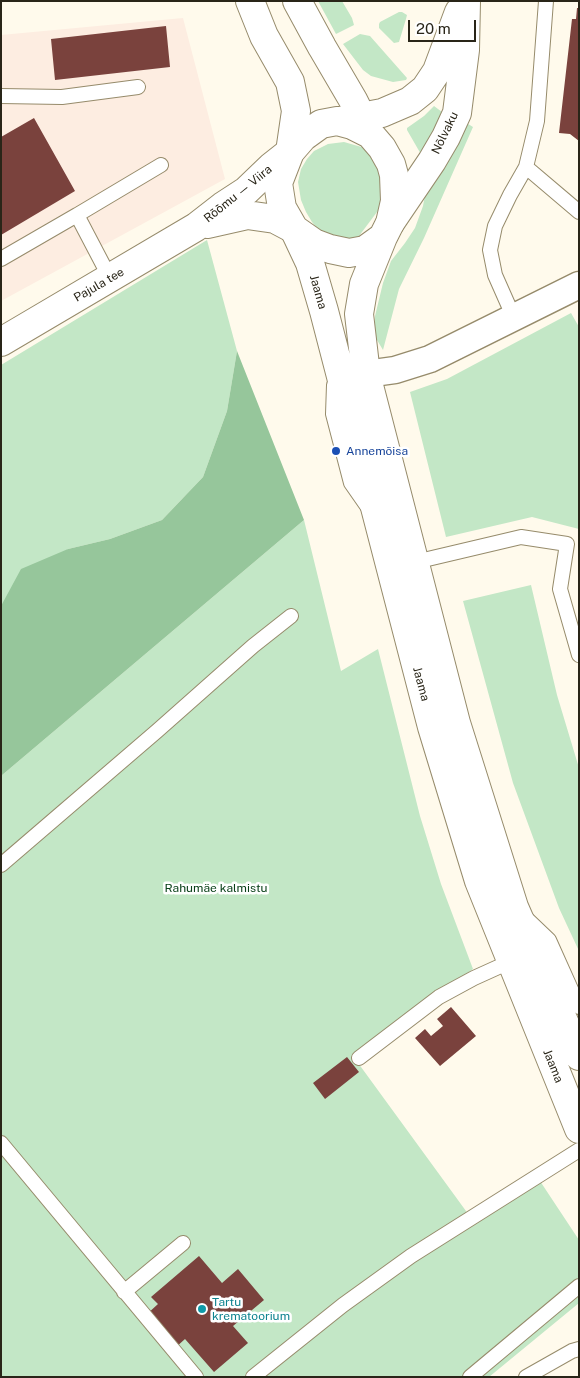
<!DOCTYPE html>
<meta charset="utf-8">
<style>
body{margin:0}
#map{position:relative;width:580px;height:1378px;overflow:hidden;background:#fffaec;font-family:"Public Sans",sans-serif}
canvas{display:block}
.frame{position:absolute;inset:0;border:2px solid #292518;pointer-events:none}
.scale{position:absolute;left:408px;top:20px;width:68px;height:22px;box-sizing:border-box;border:2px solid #292518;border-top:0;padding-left:6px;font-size:15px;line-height:18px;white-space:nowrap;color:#292518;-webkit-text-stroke:4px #fff;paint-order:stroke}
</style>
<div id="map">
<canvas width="580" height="1378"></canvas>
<div class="frame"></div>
<div class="scale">20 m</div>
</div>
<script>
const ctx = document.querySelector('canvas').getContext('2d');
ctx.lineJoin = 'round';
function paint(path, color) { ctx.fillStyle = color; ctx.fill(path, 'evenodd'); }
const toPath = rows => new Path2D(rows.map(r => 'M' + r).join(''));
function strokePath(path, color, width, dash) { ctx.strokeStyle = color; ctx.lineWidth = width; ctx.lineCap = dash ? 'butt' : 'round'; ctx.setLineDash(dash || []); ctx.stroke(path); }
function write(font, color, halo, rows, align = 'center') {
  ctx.font = font + ' "Public Sans",sans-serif'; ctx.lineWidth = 5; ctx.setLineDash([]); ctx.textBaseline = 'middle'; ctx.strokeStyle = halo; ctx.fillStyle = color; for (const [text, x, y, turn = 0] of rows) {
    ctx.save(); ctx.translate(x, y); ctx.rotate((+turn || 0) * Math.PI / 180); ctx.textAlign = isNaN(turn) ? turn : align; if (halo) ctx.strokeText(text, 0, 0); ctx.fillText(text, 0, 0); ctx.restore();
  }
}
const commercial = toPath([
 [183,18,225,179,1,301,1,35]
]);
const green = toPath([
 [318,1,342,1,352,18,354,25,336,34],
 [399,12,402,12,407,15,406,19,399,42,394,43,379,28,379,24,380,22],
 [360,34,370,36,407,78,406,80,393,82,371,76,363,70,343,44],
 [434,106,446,115,422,156,407,130,407,128,424,116],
 [465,122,473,127,424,238,399,289,383,350,374,335,375,316,383,283,391,261,405,243,415,228,423,206,426,190],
 [344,142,365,148,381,167,385,187,380,208,359,236,350,241,322,234,312,222,306,212,301,200,298,182,301,169,307,159,314,151,328,144],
 [207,240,237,351,227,411,203,477,162,520,110,539,68,549,1,606,1,365],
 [571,313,579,327,579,529,532,517,446,537,410,392,447,379],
 [304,520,341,671,378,649,420,816,441,884,473,969,353,1056,474,1222,540,1181,579,1240,579,1303,489,1377,1,1377,1,776],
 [531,585,557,695,579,768,579,951,559,908,513,783,463,601]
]);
const forest = toPath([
 [237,351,304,520,1,776,1,606,21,569,68,549,110,539,162,520,203,477,227,411]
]);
const building = toPath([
 [577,8,579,8,579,141,570,134,559,133,572,19,576,19],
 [166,26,170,67,55,80,51,39],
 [34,118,75,191,1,235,1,137],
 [451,1007,476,1036,440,1066,415,1038,425,1029,431,1036,443,1026,437,1019],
 [347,1057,359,1072,325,1099,313,1083],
 [199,1256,222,1283,238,1269,264,1300,233,1326,248,1343,214,1372,185,1339,175,1348,146,1315,158,1304,151,1297]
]);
const service = toPath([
 [546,1,537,121,526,167,579,212],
 [1,96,62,97,138,87],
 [77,215,161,165],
 [1,259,77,215,110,278],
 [514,318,495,275,490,250,495,226,510,195,526,167],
 [334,385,333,414,351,483,367,506],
 [415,562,521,537,567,544,560,589,579,655],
 [1,865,157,731,253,646,291,616],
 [527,919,549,940,579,1007],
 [359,1058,439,997,474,978,516,959],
 [1,1143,196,1377],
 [124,1292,183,1243],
 [253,1377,343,1305,411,1256,579,1150],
 [470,1377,579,1286],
 [526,1377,572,1351,579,1349]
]);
const minor = toPath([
 [366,374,395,370,430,359,579,285]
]);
const tertiary = toPath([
 [340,121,382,113,410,101,425,89,437,71,459,12],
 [390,223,432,161,446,137,457,113,465,50,466,1],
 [207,224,247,215,275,219,294,229],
 [1,342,196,227,223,206,246,191,271,167,290,152]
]);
const secondary = toPath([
 [250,1,264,36,290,82,296,111,290,152],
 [297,1,322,47,353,100,370,134],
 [294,229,310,263,324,311,432,727,479,881,579,1129],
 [383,237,365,250,349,253,330,249,314,243,294,229,282,208,278,183,290,152,303,137,321,124,337,121,352,125,370,134,382,148,391,164,394,175,395,201,390,223,383,237,364,284,359,314,366,374,456,723,514,907,579,1056]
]);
const markers = [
 [336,451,5,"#1a4fb4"],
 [202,1309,5,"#0f9aa8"]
];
const streetNames = [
 ["Nõlvaku",445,133,-64],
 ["Rõõmu — Viira",238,194,-39],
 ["Pajula tee",99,285,-30],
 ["Jaama",318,292,74],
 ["Jaama",421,684,75],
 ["Jaama",553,1066,68]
];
const transitNames = [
 ["Annemõisa",346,451]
];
const parkNames = [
 ["Rahumäe kalmistu",216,888]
];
const cultureNames = [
 ["Tartu",212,1302],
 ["krematoorium",212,1316]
];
paint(commercial, '#fdede1');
paint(green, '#c3e7c6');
paint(forest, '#96c69b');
paint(building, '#7a423d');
strokePath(service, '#968b6b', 16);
strokePath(minor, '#968b6b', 29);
strokePath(tertiary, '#968b6b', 30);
strokePath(secondary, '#968b6b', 30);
strokePath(service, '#fff', 14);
strokePath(minor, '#fff', 26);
strokePath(tertiary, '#fff', 28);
strokePath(secondary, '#fff', 28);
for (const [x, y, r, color] of markers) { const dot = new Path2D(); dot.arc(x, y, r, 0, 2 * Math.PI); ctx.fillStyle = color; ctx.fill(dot); strokePath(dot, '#fff', 2); }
write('12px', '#292518', '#fff', streetNames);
write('12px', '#164399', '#fff', transitNames, 'left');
write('12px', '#094018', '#fff', parkNames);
write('12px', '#0d838f', '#fff', cultureNames, 'left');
</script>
